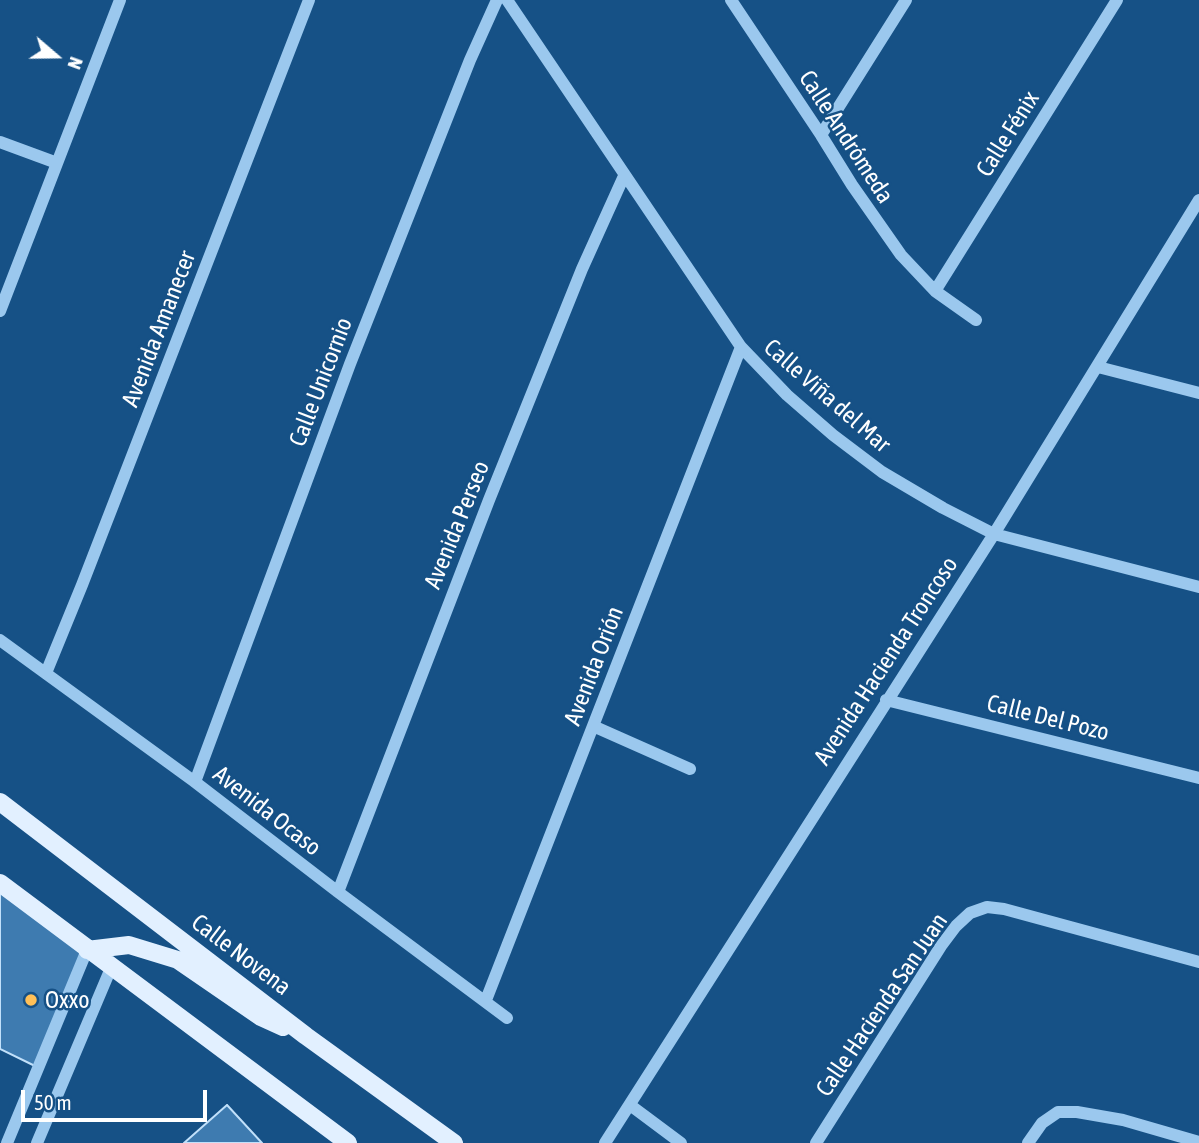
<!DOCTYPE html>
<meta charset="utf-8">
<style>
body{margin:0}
#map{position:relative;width:1199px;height:1143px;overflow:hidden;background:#165186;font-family:"Asap Condensed",sans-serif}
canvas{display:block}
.north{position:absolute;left:21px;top:21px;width:70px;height:70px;-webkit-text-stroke:5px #165186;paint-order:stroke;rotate:110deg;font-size:19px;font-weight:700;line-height:28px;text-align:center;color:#fff}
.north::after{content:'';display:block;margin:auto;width:24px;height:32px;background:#fff;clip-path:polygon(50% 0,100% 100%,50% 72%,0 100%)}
.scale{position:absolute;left:21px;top:1090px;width:186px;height:32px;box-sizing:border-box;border:4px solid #fff;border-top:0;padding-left:9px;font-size:21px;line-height:24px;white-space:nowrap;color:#fff;-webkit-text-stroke:5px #165186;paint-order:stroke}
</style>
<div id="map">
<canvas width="1199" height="1143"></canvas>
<div class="north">N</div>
<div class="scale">50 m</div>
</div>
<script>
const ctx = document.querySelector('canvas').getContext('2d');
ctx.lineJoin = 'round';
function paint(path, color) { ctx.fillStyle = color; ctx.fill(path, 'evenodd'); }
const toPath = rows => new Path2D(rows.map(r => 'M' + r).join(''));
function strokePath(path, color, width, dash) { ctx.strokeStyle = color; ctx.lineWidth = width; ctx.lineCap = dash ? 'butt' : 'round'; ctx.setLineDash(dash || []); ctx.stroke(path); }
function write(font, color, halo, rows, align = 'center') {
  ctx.font = font + ' "Asap Condensed",sans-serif'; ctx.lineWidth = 5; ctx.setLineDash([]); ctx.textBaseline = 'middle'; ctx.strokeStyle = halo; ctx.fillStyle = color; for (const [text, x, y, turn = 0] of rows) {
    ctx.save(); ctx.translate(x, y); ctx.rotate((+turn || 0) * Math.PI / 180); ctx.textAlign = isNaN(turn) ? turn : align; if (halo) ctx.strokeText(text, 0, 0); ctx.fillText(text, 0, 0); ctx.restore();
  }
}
const building = toPath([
 [0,888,83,950,35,1066,0,1049,0,888],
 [227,1105,262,1143,184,1143,227,1105]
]);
const minor = toPath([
 [507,0,741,347,787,395,833,435,882,472,943,508,994,534,1199,587],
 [731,0,821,135,852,185,901,255,935,291,976,320],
 [821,135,906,0],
 [0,142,57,163],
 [935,291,1117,0],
 [0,311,120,0],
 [1098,367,1199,393],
 [0,640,195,782,338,892,507,1018],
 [46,673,82,585,309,0],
 [886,700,1199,778],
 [593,726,690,769],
 [195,782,350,364,470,60,497,0],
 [338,892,489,500,582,269,624,176],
 [486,1000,741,347],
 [630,1105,681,1143],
 [7,1143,87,950],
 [37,1143,111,968],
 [605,1143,994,534,1199,200],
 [816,1143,941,946,956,926,970,913,987,907,1004,909,1199,962],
 [1028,1143,1042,1123,1058,1112,1077,1112,1123,1120,1199,1142]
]);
const major = toPath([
 [0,802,306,1036,454,1143],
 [0,883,348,1143],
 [87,950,129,945,178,960,261,1017,283,1027]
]);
const markers = [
 [31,1000,7,"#ffc058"]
];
const streetNames = [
 ["Calle Fénix",1008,134,-58],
 ["Calle Andrómeda",846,137,57],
 ["Avenida Amanecer",159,329,-69],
 ["Calle Unicornio",321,382,-69],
 ["Calle Viña del Mar",827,396,41],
 ["Avenida Perseo",457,525,-68],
 ["Avenida Hacienda Troncoso",886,661,-57],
 ["Avenida Orión",594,666,-69],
 ["Calle Del Pozo",1048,718,14],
 ["Avenida Ocaso",267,811,38],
 ["Calle Novena",241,955,37],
 ["Calle Hacienda San Juan",882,1005,-56]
];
const poiNames = [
 ["Oxxo",45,1000]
];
paint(building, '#3e7bb0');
strokePath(building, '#c1e0fa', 2);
strokePath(minor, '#9bc8ee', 12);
strokePath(major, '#e2f0ff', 18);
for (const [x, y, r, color] of markers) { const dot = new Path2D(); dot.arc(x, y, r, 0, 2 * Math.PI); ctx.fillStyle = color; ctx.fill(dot); strokePath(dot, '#165186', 2.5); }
write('24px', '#fff', '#165186', streetNames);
write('24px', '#fff', '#165186', poiNames, 'left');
</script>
